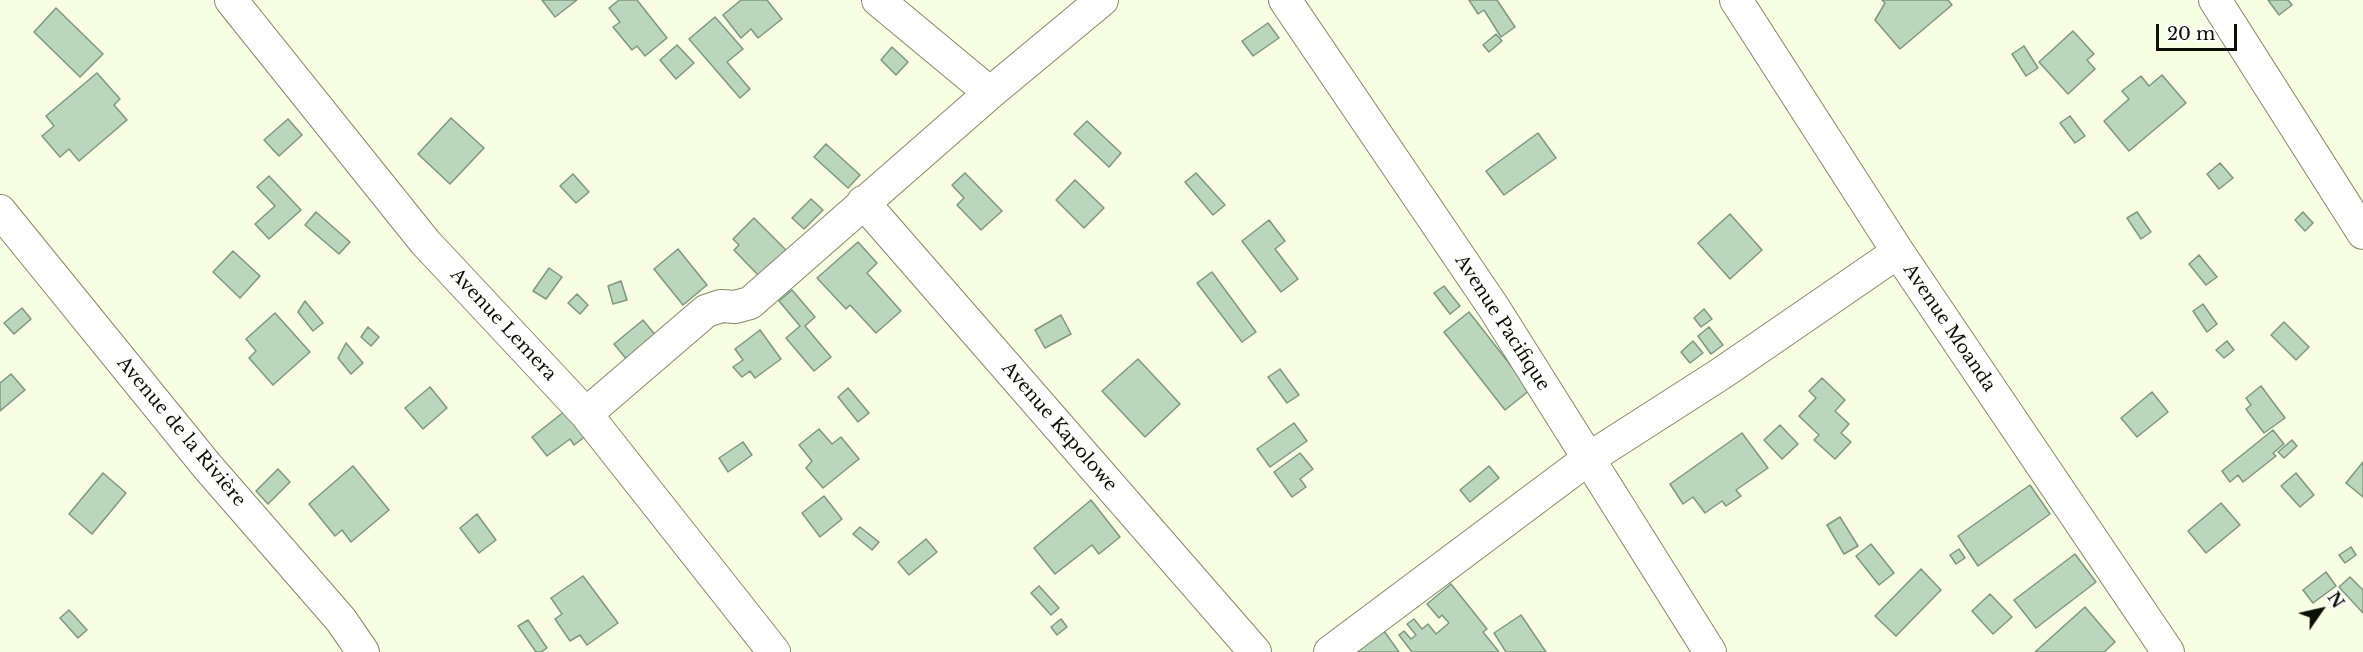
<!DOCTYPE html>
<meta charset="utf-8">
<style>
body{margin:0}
#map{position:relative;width:2363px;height:652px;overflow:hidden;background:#f7fee2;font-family:"Libre Baskerville",serif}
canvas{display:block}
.north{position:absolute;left:2291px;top:580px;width:60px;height:60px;-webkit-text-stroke:4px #fff;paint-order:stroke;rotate:56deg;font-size:16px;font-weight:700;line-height:24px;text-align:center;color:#0d1005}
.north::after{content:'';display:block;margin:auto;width:21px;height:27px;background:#0d1005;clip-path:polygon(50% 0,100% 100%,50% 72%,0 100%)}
.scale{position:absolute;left:2156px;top:24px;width:81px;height:27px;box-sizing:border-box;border:3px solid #0d1005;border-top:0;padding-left:8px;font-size:18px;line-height:21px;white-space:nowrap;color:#0d1005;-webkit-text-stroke:4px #fff;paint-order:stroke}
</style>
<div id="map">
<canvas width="2363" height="652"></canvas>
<div class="north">N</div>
<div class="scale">20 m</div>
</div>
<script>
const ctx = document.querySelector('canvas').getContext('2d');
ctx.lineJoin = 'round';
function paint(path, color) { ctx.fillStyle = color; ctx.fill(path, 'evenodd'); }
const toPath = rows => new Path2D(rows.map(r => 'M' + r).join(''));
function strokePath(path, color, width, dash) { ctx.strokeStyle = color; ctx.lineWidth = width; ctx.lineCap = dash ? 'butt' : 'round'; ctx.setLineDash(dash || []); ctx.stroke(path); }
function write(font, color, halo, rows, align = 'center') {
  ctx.font = font + ' "Libre Baskerville",serif'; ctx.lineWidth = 5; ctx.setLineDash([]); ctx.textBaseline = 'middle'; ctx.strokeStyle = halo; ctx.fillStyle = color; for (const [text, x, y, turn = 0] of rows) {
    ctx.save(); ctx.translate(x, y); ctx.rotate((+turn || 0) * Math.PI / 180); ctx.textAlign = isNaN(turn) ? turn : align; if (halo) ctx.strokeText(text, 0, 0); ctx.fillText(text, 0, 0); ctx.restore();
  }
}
const building = toPath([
 [542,0,577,0,555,17,542,0],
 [619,0,637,0,667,38,645,56,637,46,632,50,613,27,620,22,609,8,619,0],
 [741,0,767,0,782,19,758,38,751,29,741,38,723,15,741,0],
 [1469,0,1497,0,1515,27,1501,37,1484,10,1478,14,1469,0],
 [1882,0,1948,0,1952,5,1900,49,1875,20,1885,3,1882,0],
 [2268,0,2288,0,2292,5,2279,15,2268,0],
 [56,8,103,54,80,77,34,32,56,8],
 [715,17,743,49,727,62,750,89,740,98,689,39,715,17],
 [1268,23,1279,38,1253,56,1242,41,1268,23],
 [2073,31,2094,54,2087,60,2095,69,2068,94,2039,62,2073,31],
 [1496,34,1502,41,1489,52,1483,45,1496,34],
 [677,45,694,63,676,79,660,60,677,45],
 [2024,46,2038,68,2026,76,2012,54,2024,46],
 [892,47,908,62,896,75,881,60,892,47],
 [97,73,120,99,114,105,127,120,79,161,69,149,60,157,42,136,54,126,46,116,97,73],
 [2162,75,2186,103,2129,151,2104,121,2129,99,2122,91,2141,76,2149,86,2162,75],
 [2070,116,2085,136,2075,143,2060,123,2070,116],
 [451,118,484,148,450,184,418,154,451,118],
 [288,119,302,135,279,156,264,140,288,119],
 [1087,121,1121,153,1109,167,1074,134,1087,121],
 [1538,133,1556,158,1504,195,1486,171,1538,133],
 [826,144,860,175,848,188,814,157,826,144],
 [2220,163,2233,178,2219,189,2207,174,2220,163],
 [965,173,1002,211,981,230,957,205,964,198,952,185,965,173],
 [1196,173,1225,205,1213,215,1185,182,1196,173],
 [573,174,589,192,576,203,560,186,573,174],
 [269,176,301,210,269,239,255,224,275,206,257,187,269,176],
 [1075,180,1104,208,1084,228,1056,200,1075,180],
 [811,199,823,210,804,229,792,218,811,199],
 [316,212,350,242,339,254,305,225,316,212],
 [2137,212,2151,232,2141,239,2127,218,2137,212],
 [2303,212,2313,223,2305,231,2295,220,2303,212],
 [1730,214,1762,250,1730,279,1698,243,1730,214],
 [754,218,794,258,758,275,734,250,739,245,733,239,754,218],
 [1269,220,1285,241,1275,249,1298,279,1281,292,1242,241,1269,220],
 [858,242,877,263,867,273,901,311,876,333,850,305,846,309,817,278,858,242],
 [678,249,707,285,683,305,654,269,678,249],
 [233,251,260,276,240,298,213,272,233,251],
 [2199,255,2217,277,2206,285,2189,264,2199,255],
 [549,268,562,277,546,299,533,291,549,268],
 [1212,272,1256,332,1242,342,1197,283,1212,272],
 [621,281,627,300,613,304,608,286,621,281],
 [1444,286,1460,306,1450,314,1434,293,1444,286],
 [792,290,815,317,805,326,831,357,814,371,786,338,800,326,779,301,792,290],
 [577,294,588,305,580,314,568,303,577,294],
 [305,301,323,323,313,331,298,312,305,301],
 [2203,304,2217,324,2207,332,2193,311,2203,304],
 [22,308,31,319,14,334,4,323,22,308],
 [1704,309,1712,319,1701,327,1694,318,1704,309],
 [1469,312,1530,390,1505,410,1444,332,1469,312],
 [275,313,310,352,273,385,249,358,256,351,246,339,275,313],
 [1061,315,1071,334,1045,348,1035,330,1061,315],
 [643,320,661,342,632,366,614,344,643,320],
 [2284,322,2309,347,2296,360,2271,335,2284,322],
 [368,327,379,337,371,346,361,337,368,327],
 [1709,327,1723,345,1711,354,1698,336,1709,327],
 [760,330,781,359,755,378,750,371,742,377,733,367,743,360,735,349,760,330],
 [1693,341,1703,353,1690,363,1681,352,1693,341],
 [2227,341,2234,350,2224,358,2216,350,2227,341],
 [346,343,363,363,351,374,338,358,346,343],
 [1138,359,1180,404,1145,437,1102,391,1138,359],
 [1280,369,1299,395,1287,403,1268,377,1280,369],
 [11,374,25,390,0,411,0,383,11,374],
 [1822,378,1845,400,1835,411,1849,424,1841,433,1851,442,1835,459,1814,440,1819,435,1799,416,1816,398,1809,391,1822,378],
 [2261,386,2285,418,2264,433,2246,409,2251,405,2246,398,2261,386],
 [430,387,447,408,423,429,405,408,430,387],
 [848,388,869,413,858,422,838,397,848,388],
 [2152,392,2168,412,2137,437,2121,418,2152,392],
 [565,411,586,436,574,445,570,439,547,456,532,437,565,411],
 [1294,423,1307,441,1270,467,1257,449,1294,423],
 [1780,425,1798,444,1782,459,1764,440,1780,425],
 [819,429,832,444,841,437,859,459,823,488,806,468,812,461,799,445,819,429],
 [2273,430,2284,444,2273,453,2276,456,2243,482,2238,475,2230,482,2222,471,2273,430],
 [1742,433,1768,468,1736,490,1741,496,1726,506,1722,501,1705,513,1693,497,1683,504,1670,484,1742,433],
 [2292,440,2297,446,2284,458,2278,452,2292,440],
 [743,442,752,455,728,472,719,458,743,442],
 [1300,453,1313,469,1300,479,1306,487,1292,497,1274,472,1300,453],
 [2363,462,2363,497,2346,483,2363,462],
 [353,466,389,510,351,542,342,530,335,536,309,504,353,466],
 [1489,466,1499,478,1470,502,1460,490,1489,466],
 [278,469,290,482,268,504,256,491,278,469],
 [103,473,126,493,92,534,69,514,103,473],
 [2296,473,2314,495,2300,507,2281,486,2296,473],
 [2030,485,2050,514,1978,566,1958,536,2030,485],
 [824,496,842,519,820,537,802,513,824,496],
 [1091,500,1120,537,1099,554,1092,545,1055,574,1034,548,1091,500],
 [2221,503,2240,525,2206,553,2188,531,2221,503],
 [477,514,496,540,479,553,460,528,477,514],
 [1840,517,1858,546,1844,554,1827,525,1840,517],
 [860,527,879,542,872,550,853,534,860,527],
 [926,539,937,552,909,575,898,562,926,539],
 [1871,544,1894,573,1879,585,1856,556,1871,544],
 [2351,547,2356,555,2345,563,2339,555,2351,547],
 [1959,549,1965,558,1956,564,1950,555,1959,549],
 [2075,554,2096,582,2036,628,2014,600,2075,554],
 [1921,569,1941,590,1896,636,1875,616,1921,569],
 [2326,572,2336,586,2313,603,2303,590,2326,572],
 [583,576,618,623,587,645,580,635,570,641,555,619,562,614,551,598,583,576],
 [2350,577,2363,590,2363,613,2339,587,2350,577],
 [1451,584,1487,629,1483,632,1499,652,1412,652,1399,635,1404,631,1411,639,1416,635,1407,624,1414,619,1422,629,1428,624,1436,634,1449,623,1442,615,1439,618,1427,604,1451,584],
 [1039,586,1059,608,1051,615,1031,593,1039,586],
 [1990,594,2012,617,1993,634,1972,611,1990,594],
 [2085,607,2115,642,2104,652,2035,652,2085,607],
 [69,610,87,630,78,638,60,618,69,610],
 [1521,615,1546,652,1506,652,1494,633,1521,615],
 [1061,619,1067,627,1057,635,1051,627,1061,619],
 [528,620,547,648,541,652,536,652,518,626,528,620],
 [1384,631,1399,652,1353,652,1384,631]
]);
const minor = toPath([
 [231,0,425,242,586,414,774,652],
 [878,0,990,93],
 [1285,0,1494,308,1710,652],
 [1736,0,1898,252,2168,652],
 [2215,0,2363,233],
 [863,202,1255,652],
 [0,211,207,466,341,620,363,652],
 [586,414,706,311,721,306,735,307,750,303,990,93,1102,0],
 [1330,652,1588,459,1722,373,1898,252]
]);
const streetNames = [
 ["Avenue Pacifique",1502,323,57],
 ["Avenue Lemera",503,325,47],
 ["Avenue Moanda",1949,328,56],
 ["Avenue Kapolowe",1059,427,49],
 ["Avenue de la Rivière",181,432,50]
];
paint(building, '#bad6bd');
strokePath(building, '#7e9980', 1.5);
strokePath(minor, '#828a6a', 34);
strokePath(minor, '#fff', 32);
write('18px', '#0d1005', '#fff', streetNames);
</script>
